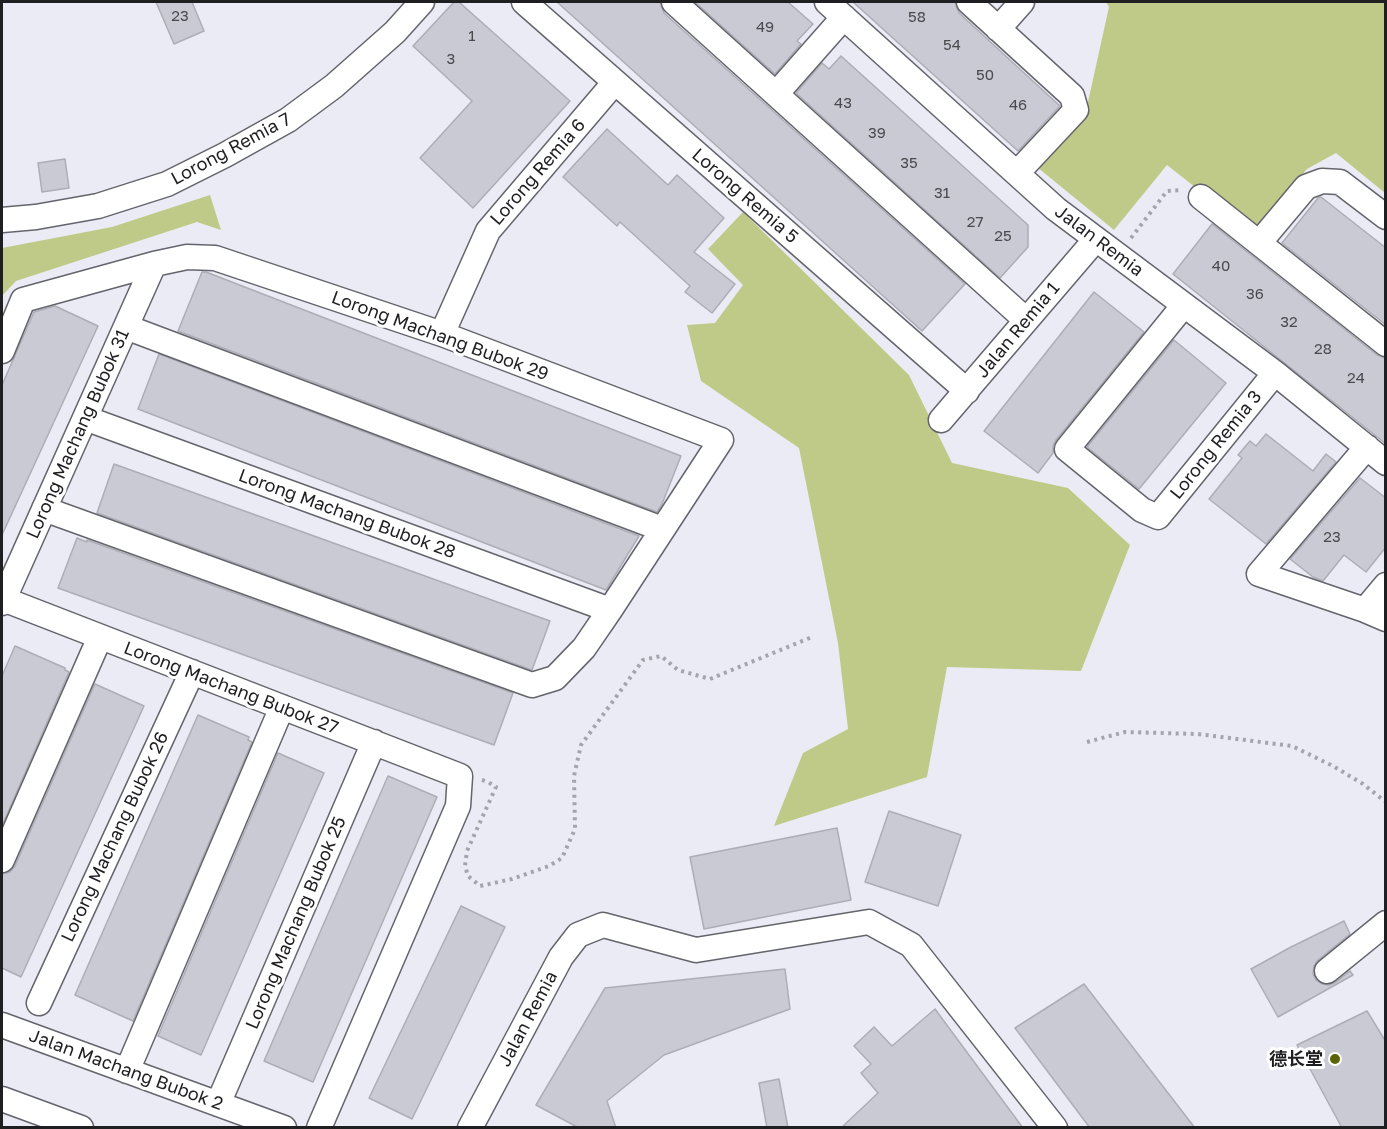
<!DOCTYPE html>
<meta charset="utf-8">
<style>
body{margin:0}
#map{position:relative;width:1387px;height:1129px;overflow:hidden;background:#ebebf5;font-family:"Golos Text",sans-serif}
canvas{display:block}
.frame{position:absolute;inset:0;border:3px solid #1f1f22;pointer-events:none}
</style>
<div id="map">
<canvas width="1387" height="1129"></canvas>
<div class="frame"></div>
</div>
<script>
const ctx = document.querySelector('canvas').getContext('2d');
ctx.lineJoin = 'round';
function paint(path, color) { ctx.fillStyle = color; ctx.fill(path, 'evenodd'); }
const toPath = rows => new Path2D(rows.map(r => 'M' + r).join(''));
function strokePath(path, color, width, dash) { ctx.strokeStyle = color; ctx.lineWidth = width; ctx.lineCap = dash ? 'butt' : 'round'; ctx.setLineDash(dash || []); ctx.stroke(path); }
function write(font, color, halo, rows, align = 'center') {
  ctx.font = font + ' "Golos Text","Noto Sans SC",sans-serif'; ctx.lineWidth = 6; ctx.setLineDash([]); ctx.textBaseline = 'middle'; ctx.strokeStyle = halo; ctx.fillStyle = color; for (const [text, x, y, turn = 0] of rows) {
    ctx.save(); ctx.translate(x, y); ctx.rotate((+turn || 0) * Math.PI / 180); ctx.textAlign = isNaN(turn) ? turn : align; if (halo) ctx.strokeText(text, 0, 0); ctx.fillText(text, 0, 0); ctx.restore();
  }
}
const green = toPath([
 [1106,2,1385,2,1385,193,1336,153,1307,169,1253,233,1167,165,1114,230,1037,167,1086,111,1109,7],
 [210,195,221,230,197,222,16,281,2,296,2,248,112,227],
 [743,212,909,375,952,463,1068,488,1130,545,1081,671,947,667,927,777,774,826,803,753,848,729,838,643,799,448,701,381,687,325,715,323,743,285,708,249]
]);
const building = toPath([
 [156,2,192,2,204,31,174,44,156,2],
 [454,2,459,2,570,101,473,208,420,158,472,101,413,46,454,2],
 [557,2,660,2,664,13,965,284,922,331,557,2],
 [695,2,788,2,813,24,797,41,801,44,775,74,695,2],
 [853,2,955,2,959,13,1060,106,1018,151,853,2],
 [841,56,1028,225,1028,247,1000,278,796,93,822,63,829,69,841,56],
 [607,129,668,185,677,175,724,218,694,252,735,284,712,313,685,292,690,286,620,222,617,226,563,177,607,129],
 [65,159,69,188,42,192,38,163,65,159],
 [1321,197,1386,248,1386,325,1282,243,1318,198,1321,197],
 [1212,224,1377,355,1386,358,1386,444,1173,274,1212,224],
 [202,272,206,272,681,456,662,504,657,512,178,331,202,272],
 [1094,292,1144,332,1056,440,1053,446,1053,453,1038,473,984,431,1094,292],
 [55,306,98,326,2,535,2,385,34,312,55,306],
 [1174,340,1226,383,1139,489,1087,447,1174,340],
 [159,354,639,536,606,590,138,409,159,354],
 [1266,434,1313,471,1326,454,1336,462,1266,544,1209,499,1242,458,1238,455,1250,441,1256,446,1266,434],
 [114,464,550,621,532,670,97,513,114,464],
 [1360,478,1386,498,1386,547,1366,572,1344,555,1323,581,1313,577,1290,559,1360,478],
 [77,538,87,542,87,540,513,693,494,745,58,588,77,538],
 [15,646,65,668,65,670,69,672,2,826,2,676,15,646],
 [95,684,144,706,21,977,2,968,2,874,10,872,15,866,95,684],
 [198,715,249,737,248,740,252,742,133,1021,75,995,198,715],
 [278,753,324,773,201,1055,158,1036,278,753],
 [388,776,437,797,313,1082,264,1061,388,776],
 [889,811,961,835,938,906,865,882,889,811],
 [837,828,851,900,704,929,690,857,837,828],
 [461,906,505,927,412,1119,369,1098,461,906],
 [1344,921,1350,934,1318,960,1314,966,1313,974,1316,980,1322,984,1329,985,1336,982,1350,971,1353,975,1278,1017,1251,969,1291,947,1344,921],
 [785,969,790,1009,664,1055,607,1101,616,1128,579,1128,536,1105,605,988,785,969],
 [1084,984,1195,1128,1090,1128,1015,1028,1084,984],
 [935,1009,1023,1128,841,1128,878,1093,861,1073,871,1064,854,1046,874,1027,892,1046,935,1009],
 [1367,1011,1386,1042,1386,1128,1342,1128,1297,1045,1367,1011],
 [779,1079,788,1128,767,1128,759,1083,779,1079]
]);
const path = toPath([
 [1131,238,1167,191,1181,190],
 [1087,742,1125,732,1198,734,1292,746,1333,766,1363,784,1386,802],
 [482,780,488,782,496,787,467,851,465,866,468,876,480,886,512,879,549,866,562,858,575,829,574,776,581,745,643,660,661,656,678,670,710,679,812,637]
]);
const minor = toPath([
 [524,2,967,391],
 [674,2,1026,320],
 [827,2,1056,209,1275,373,1386,463],
 [969,2,1072,96,1076,110,1017,173],
 [998,29,1022,2],
 [776,94,844,17],
 [1201,197,1386,344],
 [2,220,36,217,98,206,167,184,225,155,288,120,334,86,395,32,422,2],
 [1259,243,1306,187,1322,181,1340,182,1386,217],
 [1184,305,1067,449,1142,510,1158,517,1275,373],
 [126,327,662,529],
 [442,334,488,231,615,82],
 [2,351,23,300,154,264,187,257,215,258,442,334,721,440,610,610,584,648,555,678,532,685,44,509],
 [85,418,610,610],
 [941,420,1096,239],
 [1367,447,1259,574,1365,610,1386,619],
 [3,599,460,776,458,806,319,1128],
 [2,603,154,264],
 [1365,610,1386,585],
 [2,860,100,637],
 [1327,971,1386,923],
 [39,1003,192,672],
 [2,1025,284,1128],
 [127,1071,282,707],
 [2,1099,81,1128],
 [218,1104,374,742],
 [470,1128,561,957,578,935,603,925,696,950,869,922,911,945,1055,1128]
]);
const markers = [
 [1335,1059,6,"#5b6403"]
];
const numberNames = [
 ["23",180,16],
 ["58",917,17],
 ["49",765,27],
 ["1",472,36],
 ["54",952,45],
 ["3",451,59],
 ["50",985,75],
 ["43",843,103],
 ["46",1018,105],
 ["39",877,133],
 ["35",909,163],
 ["31",942,193],
 ["27",975,222],
 ["25",1003,236],
 ["40",1221,266],
 ["36",1255,294],
 ["32",1289,322],
 ["28",1323,349],
 ["24",1356,378],
 ["23",1332,537]
];
const streetNames = [
 ["Lorong Remia 7",231,149,-28],
 ["Lorong Remia 6",538,172,-49],
 ["Lorong Remia 5",745,196,41],
 ["Jalan Remia",1099,241,37],
 ["Jalan Remia 1",1018,330,-50],
 ["Lorong Machang Bubok 29",440,336,20],
 ["Lorong Machang Bubok 31",78,434,-66],
 ["Lorong Remia 3",1216,445,-51],
 ["Lorong Machang Bubok 28",347,514,20],
 ["Lorong Machang Bubok 27",231,688,21],
 ["Lorong Machang Bubok 26",115,837,-65],
 ["Lorong Machang Bubok 25",296,923,-67],
 ["Jalan Remia",528,1019,-62],
 ["Jalan Machang Bubok 2",126,1070,20]
];
const poiNames = [
 ["德长堂",1323,1059]
];
paint(green, '#c0ca88');
paint(building, '#cacad4');
strokePath(building, '#adadb6', 1.5);
strokePath(minor, '#64646c', 27);
strokePath(path, '#a4a4ac', 4, [3, 4.5]);
strokePath(minor, '#fff', 24);
for (const [x, y, r, color] of markers) { const dot = new Path2D(); dot.arc(x, y, r, 0, 2 * Math.PI); ctx.fillStyle = color; ctx.fill(dot); strokePath(dot, '#fff', 2); }
write('15px', '#4a4a4e', null, numberNames);
write('18px', '#1f1f22', '#fff', streetNames);
write('bold 18px', '#1f1f22', '#fff', poiNames, 'right');
</script>
